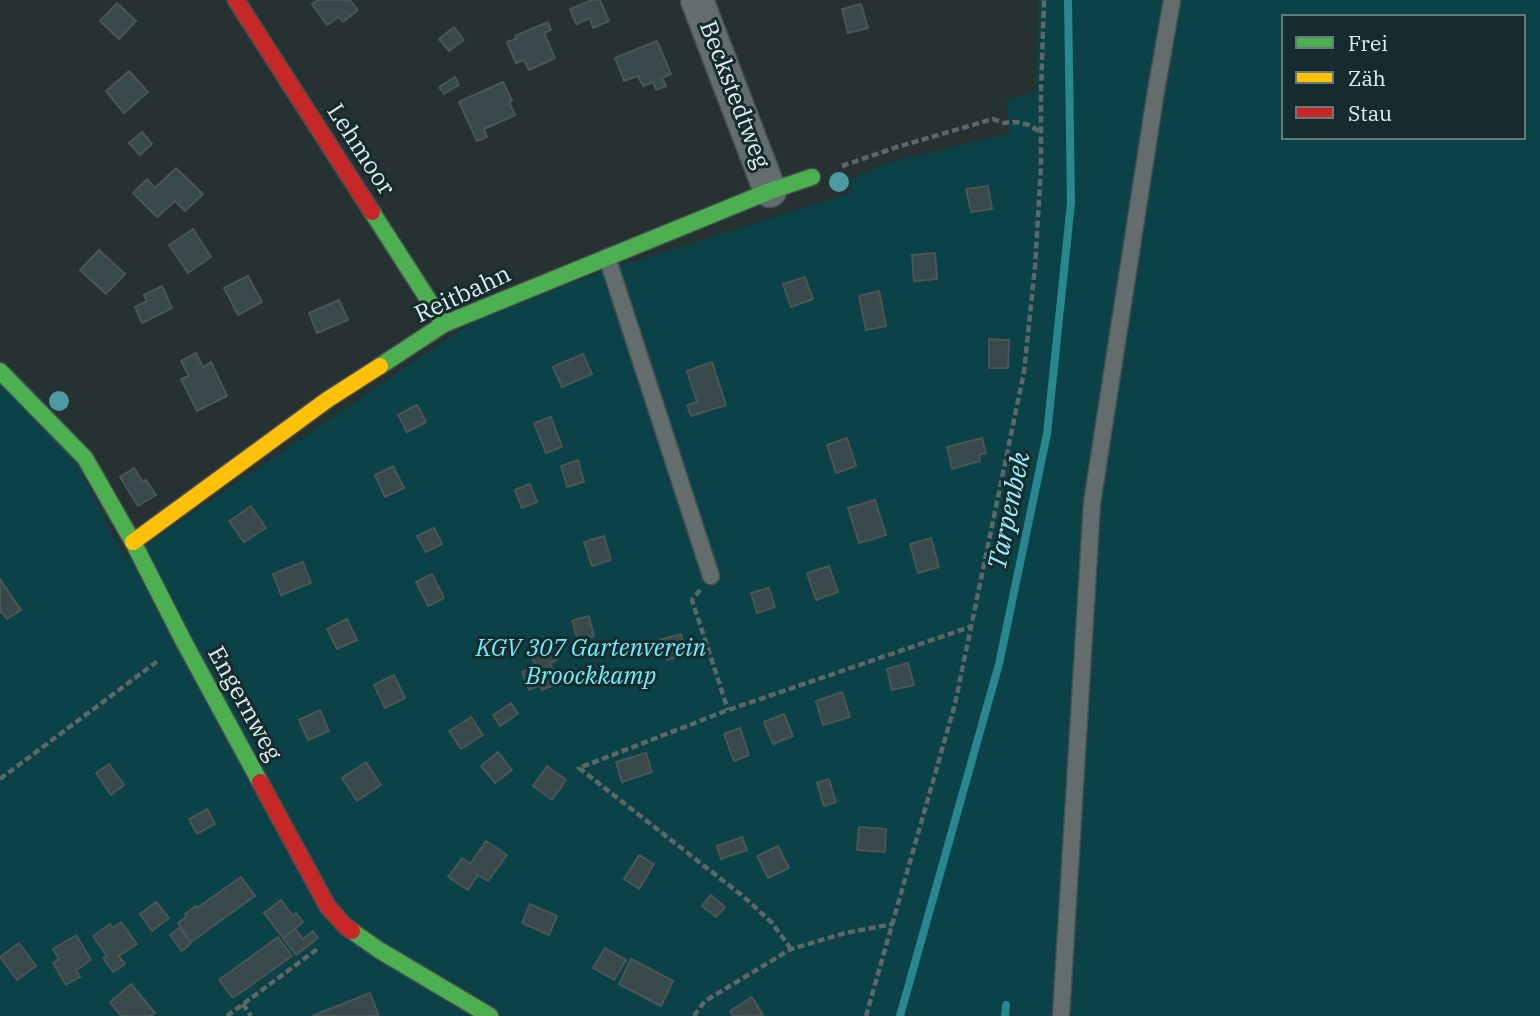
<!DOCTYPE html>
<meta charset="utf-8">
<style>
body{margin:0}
#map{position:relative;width:1540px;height:1016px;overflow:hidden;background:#263132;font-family:"IBM Plex Serif",serif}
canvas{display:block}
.legend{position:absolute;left:1281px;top:14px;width:245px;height:126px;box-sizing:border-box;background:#162b2d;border:2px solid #67797a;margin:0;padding:9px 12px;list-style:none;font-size:21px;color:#e0edee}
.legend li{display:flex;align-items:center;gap:14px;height:35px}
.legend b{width:35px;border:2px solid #67797a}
</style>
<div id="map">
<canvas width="1540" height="1016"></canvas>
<ul class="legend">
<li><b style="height:9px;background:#4caf50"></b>Frei</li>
<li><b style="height:9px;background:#ffc107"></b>Zäh</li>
<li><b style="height:9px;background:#c62828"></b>Stau</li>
</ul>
</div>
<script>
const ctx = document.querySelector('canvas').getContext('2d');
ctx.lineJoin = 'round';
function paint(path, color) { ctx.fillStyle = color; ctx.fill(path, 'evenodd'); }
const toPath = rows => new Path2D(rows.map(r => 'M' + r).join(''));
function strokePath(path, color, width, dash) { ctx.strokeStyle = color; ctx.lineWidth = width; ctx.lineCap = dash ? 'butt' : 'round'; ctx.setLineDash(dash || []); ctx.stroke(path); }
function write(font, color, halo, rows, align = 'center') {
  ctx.font = font + ' "IBM Plex Serif",serif'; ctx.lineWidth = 6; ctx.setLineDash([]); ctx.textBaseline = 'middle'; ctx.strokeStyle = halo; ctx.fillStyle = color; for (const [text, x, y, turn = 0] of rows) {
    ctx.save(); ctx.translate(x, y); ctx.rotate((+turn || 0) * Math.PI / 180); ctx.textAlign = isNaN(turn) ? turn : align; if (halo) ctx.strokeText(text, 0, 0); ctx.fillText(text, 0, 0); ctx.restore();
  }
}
const green = toPath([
 [1038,0,1540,0,1540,1016,0,1016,0,378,67,443,125,559,472,322,598,273,853,192,849,180,887,163,1010,133,1006,100,1036,92],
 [1283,16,1524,16,1524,138,1283,138]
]);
const stream = toPath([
 [900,1016,999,664,1047,434,1071,203,1068,0],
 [1005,1016,1006,1005]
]);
const building = toPath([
 [318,0,350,0,358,10,343,22,339,17,327,25,312,4,318,0],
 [592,0,600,0,609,21,593,28,590,18,576,24,570,9,592,0],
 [117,3,136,21,119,39,100,21,117,3],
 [861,4,868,28,848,33,842,9,861,4],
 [548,22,551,30,544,33,555,58,529,70,524,60,516,63,507,42,516,39,515,36,548,22],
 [454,27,464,40,449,51,439,39,454,27],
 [657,41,671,74,662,78,666,86,656,90,653,82,643,86,638,76,624,81,615,58,657,41],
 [129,71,148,92,124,113,106,91,129,71],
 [455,77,459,85,444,94,439,87,455,77],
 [503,82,512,101,509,102,515,115,484,129,487,137,477,141,459,102,503,82],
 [142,132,152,144,140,155,129,143,142,132],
 [176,168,203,194,185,211,175,201,157,217,133,193,147,179,155,188,176,168],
 [988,186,992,209,971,212,966,189,988,186],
 [193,229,211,257,188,273,169,245,193,229],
 [99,250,125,274,106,294,80,270,99,250],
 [935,253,937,279,914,281,912,255,935,253],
 [248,276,262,302,238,315,224,288,248,276],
 [805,277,813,299,791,307,783,284,805,277],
 [162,286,172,308,142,323,135,307,147,301,144,295,162,286],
 [879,291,886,326,866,330,859,296,879,291],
 [339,300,348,320,317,333,309,313,339,300],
 [989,339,1009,340,1008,368,989,368,989,339],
 [196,353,203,367,211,362,227,396,197,411,181,379,189,376,181,361,196,353],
 [583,354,592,374,562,387,553,367,583,354],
 [712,362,726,405,691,416,687,405,697,402,687,371,712,362],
 [417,405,426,422,407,432,398,415,417,405],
 [551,417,562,447,546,453,534,423,551,417],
 [847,438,856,466,836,473,827,445,847,438],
 [982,438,986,453,979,455,980,461,952,469,947,447,982,438],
 [578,460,584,482,567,487,561,466,578,460],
 [393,466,404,488,385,497,375,475,393,466],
 [134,468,143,482,146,480,156,495,138,506,120,477,134,468],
 [530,484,537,502,522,508,515,490,530,484],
 [875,500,886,535,859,543,848,508,875,500],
 [251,506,266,528,244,542,229,521,251,506],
 [434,528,442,544,426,552,417,536,434,528],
 [604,536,611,560,592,566,584,542,604,536],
 [931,538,939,567,918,573,910,544,931,538],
 [303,562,311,583,281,595,273,574,303,562],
 [829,566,838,592,816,600,807,573,829,566],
 [432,574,444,598,428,606,416,582,432,574],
 [0,579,21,610,7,619,2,612,0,613,0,579],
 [769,588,775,607,757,613,751,593,769,588],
 [589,616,594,636,578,641,572,621,589,616],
 [347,619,357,640,337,649,327,629,347,619],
 [681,634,687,654,667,660,660,640,681,634],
 [552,650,557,660,550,663,558,683,542,690,540,685,529,690,522,672,536,666,532,658,552,650],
 [908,663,914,685,892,690,887,669,908,663],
 [394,675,405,698,385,708,374,685,394,675],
 [842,692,850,717,823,725,816,701,842,692],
 [511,703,518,714,500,726,493,715,511,703],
 [320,710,329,731,308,740,299,720,320,710],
 [784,714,793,736,773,744,764,722,784,714],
 [471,717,483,735,461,749,449,731,471,717],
 [740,728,749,755,734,761,724,734,740,728],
 [498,752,512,770,495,783,481,766,498,752],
 [646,753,652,772,622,782,616,762,646,753],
 [366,762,381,785,357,801,342,778,366,762],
 [109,764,124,785,111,795,96,773,109,764],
 [547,766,566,780,552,800,533,786,547,766],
 [829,779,836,802,824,806,817,783,829,779],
 [207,809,215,824,197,834,189,819,207,809],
 [859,827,886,829,885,852,857,850,859,827],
 [742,837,747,850,721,859,717,846,742,837],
 [486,841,507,855,488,881,478,875,468,890,448,877,462,858,470,864,486,841],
 [778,846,789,868,768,878,757,856,778,846],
 [639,855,654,864,639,889,624,879,639,855],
 [241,877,255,896,191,942,178,923,186,917,185,914,196,906,197,908,241,877],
 [711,895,725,907,716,917,702,906,711,895],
 [281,900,293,916,296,913,303,922,283,938,264,913,281,900],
 [156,902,169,918,152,931,140,914,156,902],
 [530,904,557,916,549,935,522,923,530,904],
 [121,922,137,944,119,956,125,964,113,972,103,958,107,956,93,936,110,924,113,928,121,922],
 [179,928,191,943,182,951,170,935,179,928],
 [295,929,303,939,313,931,318,938,296,955,283,938,295,929],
 [76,935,91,960,76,970,80,977,66,985,53,963,59,959,53,949,76,935],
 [278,937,292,956,233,998,219,980,278,937],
 [19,943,36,966,17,980,0,957,19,943],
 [605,948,626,960,614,980,593,968,605,948],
 [631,959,673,981,661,1006,619,984,631,959],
 [131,984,155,1013,151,1016,121,1016,110,1002,131,984],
 [370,993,379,1016,312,1016,370,993],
 [752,997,763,1015,733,1016,730,1011,752,997]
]);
const path = toPath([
 [842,166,897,147,993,119,1004,123,1017,122,1029,125,1040,132],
 [700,590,692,600,728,710],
 [0,779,159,660],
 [791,949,772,923,744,897,579,768,728,710,970,627],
 [243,1004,251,1016],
 [227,1016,320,947],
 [694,1016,705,1001,791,949,845,933,893,924],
 [866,1016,955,704,1024,372,1035,267,1041,167,1041,92,1044,0]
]);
const lane = toPath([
 [607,257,711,576],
 [1061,1016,1092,503,1155,97,1172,0]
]);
const street = toPath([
 [697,0,770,191]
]);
const fast = toPath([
 [372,212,444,324],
 [380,366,444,324,770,191,812,177],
 [0,371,85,458,133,542,184,642,260,782],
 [352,931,379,950,490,1016]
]);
const slow = toPath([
 [133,542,327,400,380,366]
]);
const jam = toPath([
 [236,0,372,212],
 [260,782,328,907,346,927,352,931]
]);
const trees = [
 [839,182],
 [59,401]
];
const streetNames = [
 ["Beckstedtweg",734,95,69],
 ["Lehmoor",360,150,57],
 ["Reitbahn",463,295,-25],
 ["Engernweg",244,704,61]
];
const parkNames = [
 ["KGV 307 Gartenverein",591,649],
 ["Broockkamp",591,677]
];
const waterNames = [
 ["Tarpenbek",1010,511,-78]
];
paint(green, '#0a4248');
strokePath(stream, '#288791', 8);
paint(building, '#37494b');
strokePath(building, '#4b5556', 2);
strokePath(lane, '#454f50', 19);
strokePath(street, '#454f50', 35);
strokePath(fast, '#454f50', 19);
strokePath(slow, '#454f50', 19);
strokePath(jam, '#454f50', 19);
strokePath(path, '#5e6768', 4.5, [7, 3.5]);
strokePath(lane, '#646d6e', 16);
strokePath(street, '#646d6e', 32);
strokePath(fast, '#4caf50', 16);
strokePath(slow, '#ffc107', 16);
strokePath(jam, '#c62828', 16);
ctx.fillStyle = '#4e9aa2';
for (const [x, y] of trees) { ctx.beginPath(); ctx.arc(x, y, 10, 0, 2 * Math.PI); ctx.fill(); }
write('24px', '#e0edee', '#162b2d', streetNames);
write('italic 24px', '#6eeffe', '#162b2d', parkNames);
write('italic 26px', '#99f1fd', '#162b2d', waterNames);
</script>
